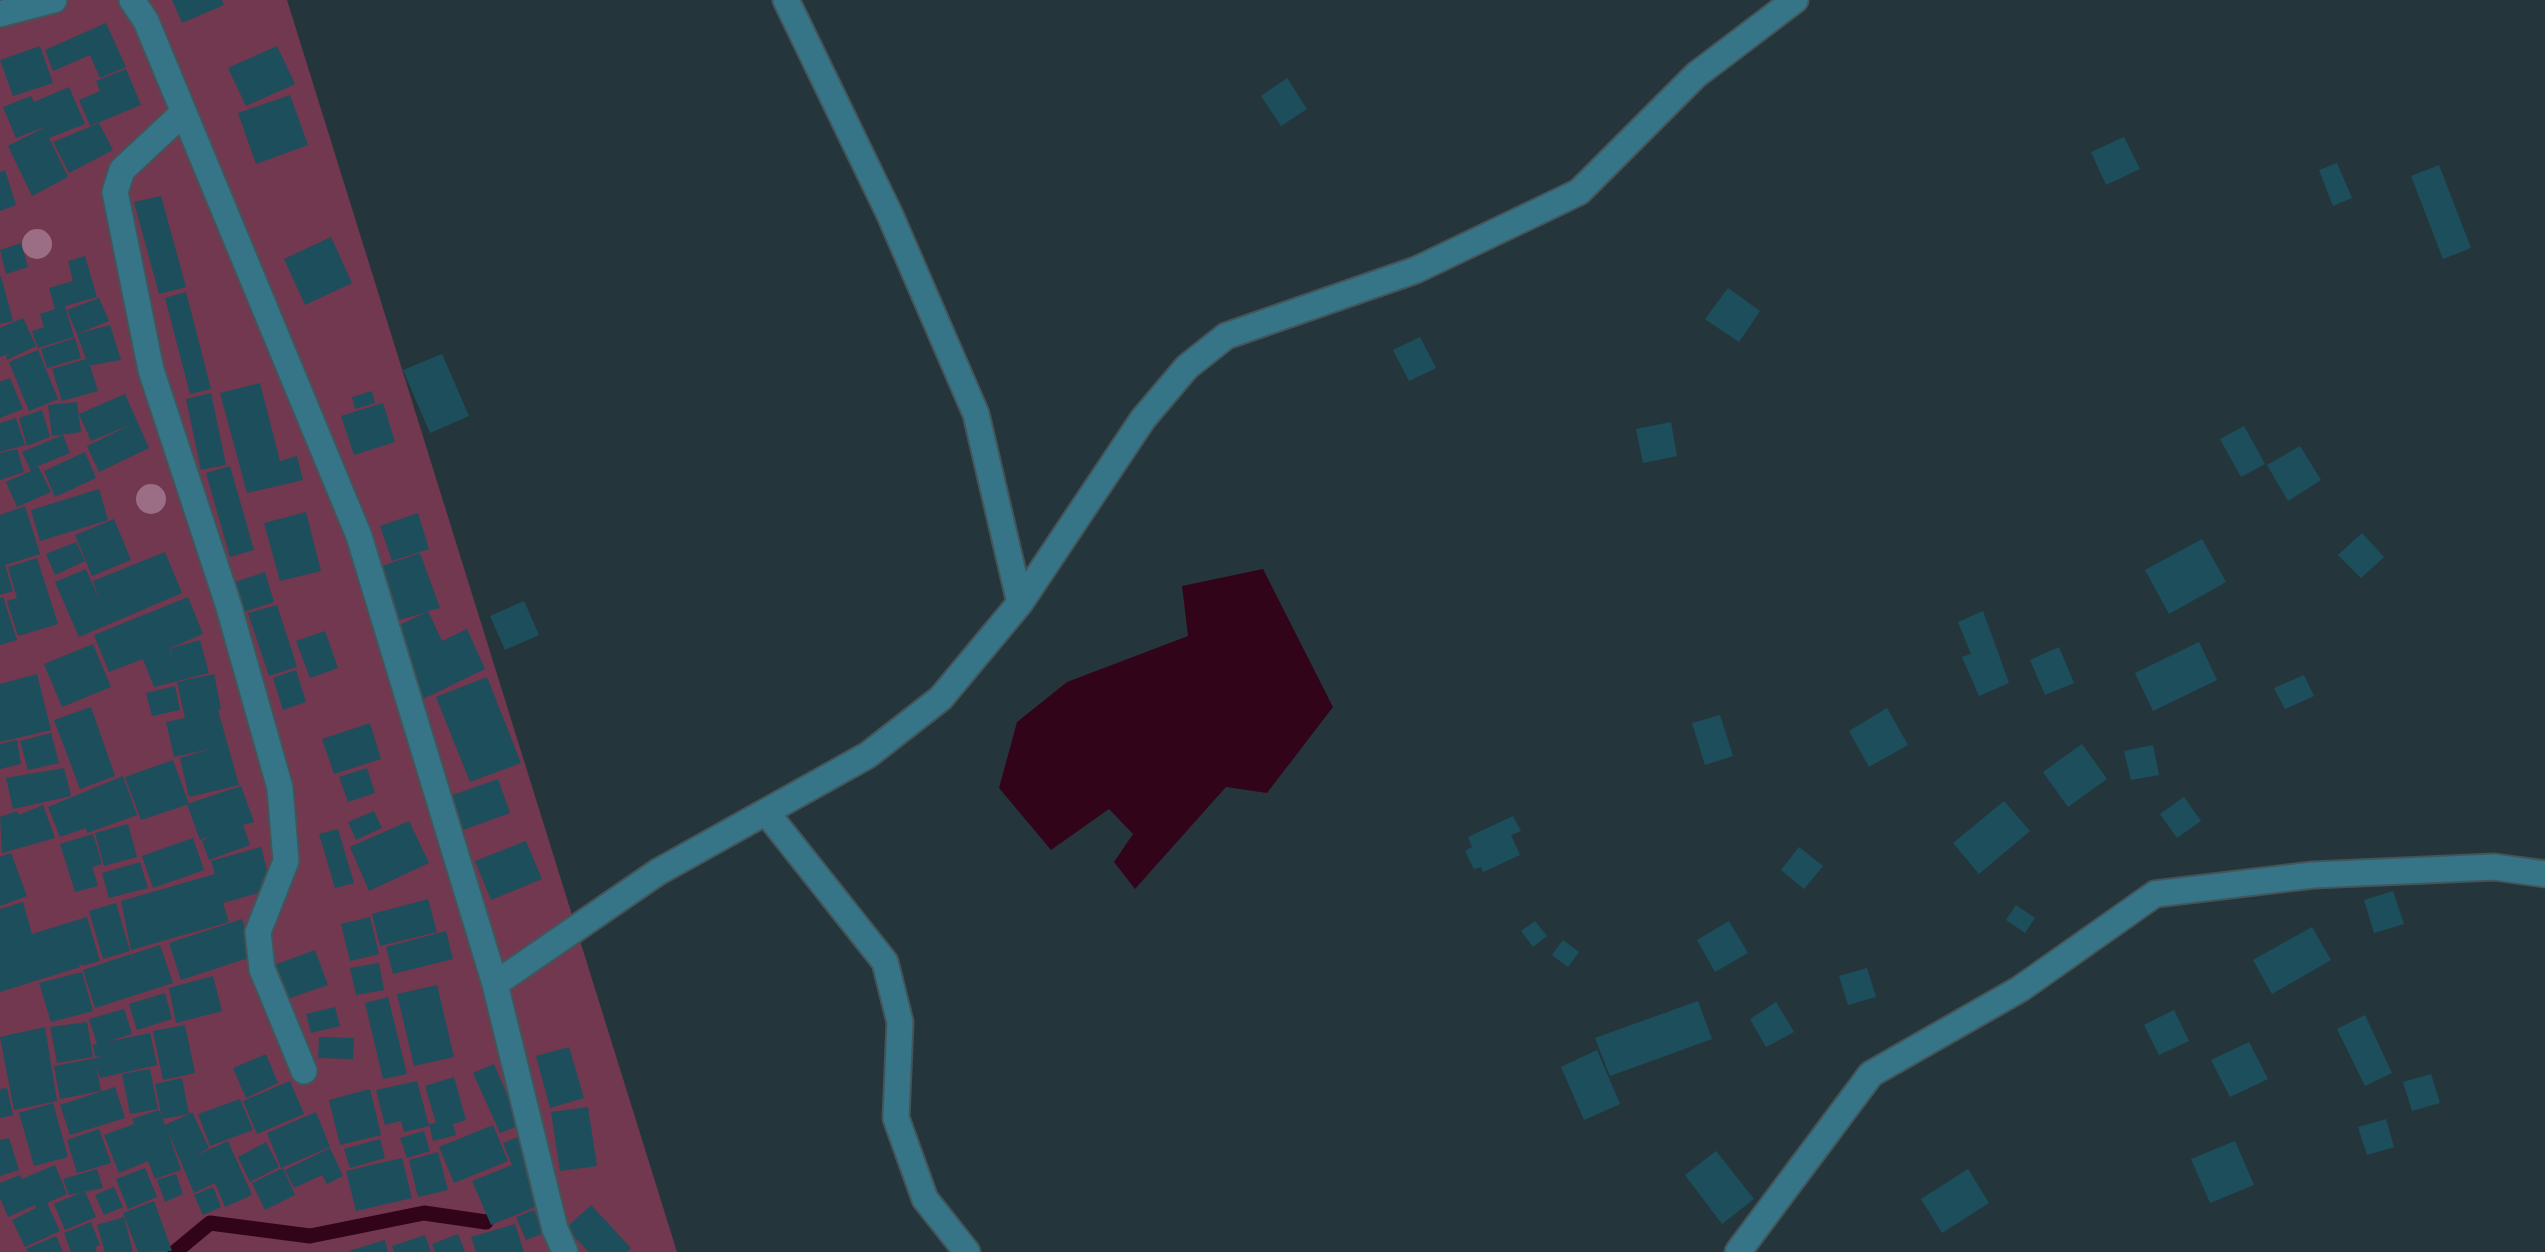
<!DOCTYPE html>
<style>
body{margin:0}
canvas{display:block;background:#24363c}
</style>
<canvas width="2545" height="1252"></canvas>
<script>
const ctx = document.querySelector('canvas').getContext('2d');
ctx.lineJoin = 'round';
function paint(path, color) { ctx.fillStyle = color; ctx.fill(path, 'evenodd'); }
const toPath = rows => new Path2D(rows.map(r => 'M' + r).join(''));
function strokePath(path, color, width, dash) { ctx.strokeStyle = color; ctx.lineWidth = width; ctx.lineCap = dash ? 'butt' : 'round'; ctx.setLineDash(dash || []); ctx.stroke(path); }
const green = toPath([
 [0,0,287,0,677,1252,0,1252]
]);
const water = toPath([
 [1263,569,1333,707,1267,793,1226,787,1135,889,1114,862,1133,834,1109,809,1051,850,999,788,1017,722,1067,682,1188,636,1182,586]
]);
const stream = toPath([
 [175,1252,210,1223,310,1236,424,1213,486,1222]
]);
const building = toPath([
 [172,0,222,0,224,5,182,23],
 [106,23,126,67,100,78,90,55,53,71,45,50],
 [40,46,53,83,13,96,0,60],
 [277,46,295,84,246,106,228,68],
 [126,69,141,105,90,126,79,100,100,91,96,81],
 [1287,78,1307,109,1281,126,1261,96],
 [69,87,85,124,49,138,68,177,32,196,8,146,47,126,16,138,3,107,31,96,34,102],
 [290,95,308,145,256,164,238,113],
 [99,123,113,150,69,173,53,142],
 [2124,137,2140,169,2106,185,2091,152],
 [2337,163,2352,198,2333,206,2319,170],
 [2439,165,2471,248,2443,259,2411,176],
 [5,170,16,205,0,211,0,172],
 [161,196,186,287,159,294,134,202],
 [331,237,352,283,305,305,284,259],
 [21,243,28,267,6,274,0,250],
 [85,256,97,297,65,306,74,337,38,348,32,331,44,327,40,314,55,309,49,288,73,281,68,261],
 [1,276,13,321,0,324,0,277],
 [1728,288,1760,311,1739,342,1705,319],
 [186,292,211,389,190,394,165,298],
 [99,298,109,321,77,334,67,310],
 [23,318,36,346,7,360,6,356,11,353,0,357,0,328],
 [110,325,121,360,87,366,90,366,98,391,62,401,52,369,86,359,77,334],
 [1420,337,1436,368,1409,381,1393,350],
 [75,338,81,358,47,368,41,349],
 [38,350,58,399,29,411,9,362],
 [442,354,469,416,430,433,403,370],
 [10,378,23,409,0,418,0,382],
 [260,383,280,461,297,456,303,480,247,493,220,393],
 [372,391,375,403,355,409,352,397],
 [211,393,226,465,201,470,186,399],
 [125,394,149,448,99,472,87,446,132,424,91,441,79,414],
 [77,402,81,432,52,436,48,405],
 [383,403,395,442,354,455,341,416],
 [42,410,50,437,27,446,19,418],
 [16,418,25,445,0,452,0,423],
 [1671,422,1677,456,1643,463,1636,429],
 [2244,426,2265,464,2241,477,2220,439],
 [63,435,70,453,38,466,51,492,17,507,6,482,31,471,22,452],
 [2300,446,2321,480,2288,501,2267,465],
 [17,449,24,472,0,480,0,453],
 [85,452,96,478,55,497,44,471],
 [230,466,254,550,230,557,206,473],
 [99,489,108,520,40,541,31,510],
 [25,506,40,554,5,565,13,591,0,595,0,515],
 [306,512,321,571,280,581,264,523],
 [418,513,429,549,392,561,380,526],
 [114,519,131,560,92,576,75,535],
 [2362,533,2384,557,2361,578,2338,555],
 [2202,539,2226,582,2169,614,2145,570],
 [76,542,85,561,55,575,46,554],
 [165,552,182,593,79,637,55,582,86,569,99,599,93,581],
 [420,553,440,608,428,611,442,641,467,629,485,669,423,699,391,629,427,612,392,622,373,569],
 [37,558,58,624,18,636,7,601,17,598,8,567],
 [265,572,274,602,241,613,232,583],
 [3,597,17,640,0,645,0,598],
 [188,597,203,634,170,648,173,660,171,648,200,640,209,673,154,687,143,659,109,672,94,635],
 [524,601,539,635,505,650,490,616],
 [277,605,297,667,269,676,248,613],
 [1983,611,2009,683,1979,696,1962,657,1971,654,1958,622],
 [325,631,338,668,310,678,296,641],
 [2199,642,2217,680,2153,711,2135,673],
 [93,644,111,687,62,707,44,664],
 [2059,647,2074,683,2045,695,2030,660],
 [296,670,306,702,283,710,273,678],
 [37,674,51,730,0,742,0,684],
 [214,674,221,709,218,710,239,785,189,797,180,758,214,748,174,757,166,722,185,718,177,682],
 [2304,675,2314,696,2285,709,2274,688],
 [487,677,521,763,470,782,436,697],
 [175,686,180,710,152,716,146,693],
 [91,707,115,776,80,789,54,720],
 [1887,708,1908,745,1869,767,1849,731],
 [1720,715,1733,756,1705,765,1692,723],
 [370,723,381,759,334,774,322,739],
 [51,733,59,763,28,770,20,741],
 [17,740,21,764,0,769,0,744],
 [2082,744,2107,779,2068,807,2043,772],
 [2153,745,2159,775,2131,780,2124,751],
 [173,760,189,804,141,820,125,777],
 [64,768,71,796,13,809,6,778],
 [367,768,375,793,348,802,339,777],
 [123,776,137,815,87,833,86,828,60,837,48,807],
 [498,779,510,813,463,830,450,796],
 [241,786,254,822,243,825,250,845,209,860,202,841,211,836,200,840,187,804],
 [2184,797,2201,821,2177,838,2160,814],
 [2004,801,2030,831,1979,874,1953,843],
 [43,805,55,838,2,853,0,817,17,811,19,815],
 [374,811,382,828,356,840,348,822],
 [1513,816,1521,831,1511,835,1520,855,1483,872,1481,867,1474,869,1465,851,1472,847,1468,837],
 [409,821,429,863,369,891,350,847],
 [128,824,137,857,104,866,95,833],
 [338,829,354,883,335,888,319,834],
 [93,834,102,864,92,867,98,886,75,892,60,844],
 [193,838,204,870,153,888,142,856],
 [526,841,542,879,491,900,475,861],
 [261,847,272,889,223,903,229,922,131,950,121,901,215,874,211,861],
 [1799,847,1823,866,1804,889,1781,870],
 [11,853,27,896,0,906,0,857],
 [140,862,148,888,109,898,102,873],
 [2393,891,2404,924,2374,933,2364,900],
 [428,899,437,932,380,946,372,914],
 [23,902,32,934,87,917,100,961,82,966,79,963,80,967,0,992,0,909],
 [116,903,130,951,103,959,89,911],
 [2016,905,2035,918,2025,933,2006,920],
 [370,917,379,954,350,961,341,924],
 [242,919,254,956,181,980,169,943],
 [1535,921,1547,936,1533,947,1521,931],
 [1729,921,1748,953,1715,972,1697,940],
 [2312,927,2331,960,2272,994,2253,960],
 [446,931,453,959,393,974,386,947],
 [1563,940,1579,952,1568,967,1552,955],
 [160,945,173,983,95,1008,83,970,131,954,134,961,132,954],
 [315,950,328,985,287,999,274,965],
 [379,963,384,990,356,995,350,968],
 [1867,968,1876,997,1848,1005,1839,976],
 [82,972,93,1011,51,1022,39,983],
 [213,976,222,1011,176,1023,169,988],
 [437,985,454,1057,414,1066,397,994],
 [165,993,172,1019,137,1030,129,1004],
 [388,997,407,1074,383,1079,365,1003],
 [1698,1001,1712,1039,1610,1076,1595,1038],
 [1776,1002,1794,1032,1766,1047,1750,1019],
 [335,1007,340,1026,311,1033,306,1014],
 [124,1009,132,1034,106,1042,150,1033,157,1065,100,1078,96,1066,101,1091,60,1099,54,1066,102,1057,95,1056,93,1045,97,1044,89,1019],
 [2174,1010,2189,1041,2159,1055,2144,1025],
 [2365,1015,2392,1073,2365,1086,2337,1029],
 [87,1022,93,1057,57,1063,50,1027],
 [185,1025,195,1073,163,1080,153,1031],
 [45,1027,57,1101,14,1110,0,1037],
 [319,1037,354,1038,353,1059,318,1058],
 [2249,1042,2268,1079,2230,1097,2211,1060],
 [569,1047,584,1098,550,1108,536,1056],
 [1597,1050,1620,1104,1584,1120,1561,1067],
 [266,1054,278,1083,246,1098,233,1068],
 [494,1064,520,1125,500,1133,473,1073],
 [150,1069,158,1109,130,1114,122,1074],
 [2431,1074,2440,1103,2412,1111,2403,1082],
 [454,1077,466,1120,453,1124,456,1135,433,1141,429,1124,436,1123,425,1086],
 [182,1078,189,1114,192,1112,209,1148,195,1156,228,1141,252,1195,225,1207,215,1183,194,1193,167,1129,181,1170,155,1179,148,1161,119,1173,104,1135,134,1124,132,1119,159,1110,165,1125,189,1114,162,1119,155,1084],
 [290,1081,304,1114,257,1134,243,1101],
 [417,1081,429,1126,404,1132,401,1121,385,1125,376,1090],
 [115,1087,125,1118,70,1135,60,1105],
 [7,1088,13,1115,0,1118,0,1089],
 [370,1089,381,1135,340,1145,329,1100],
 [240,1099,253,1130,210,1146,198,1114],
 [53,1103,68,1157,34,1166,19,1113],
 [588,1107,597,1166,560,1171,551,1112],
 [316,1112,330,1147,281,1168,267,1133],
 [2386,1119,2394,1147,2367,1155,2358,1127],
 [493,1125,508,1161,454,1183,439,1147],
 [99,1129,111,1163,77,1173,67,1140],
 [424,1131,430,1151,407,1158,400,1138],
 [523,1135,545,1203,491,1225,472,1181,512,1165,503,1143],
 [9,1138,19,1170,0,1176,0,1140],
 [380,1139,385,1158,350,1168,344,1149],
 [2235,1141,2254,1185,2210,1203,2191,1159],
 [266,1142,279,1167,250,1182,238,1157],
 [330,1148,343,1176,327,1184,322,1175,294,1188,285,1170],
 [1716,1151,1754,1199,1722,1224,1685,1175],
 [438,1152,448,1190,418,1197,409,1160],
 [402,1158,412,1198,356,1211,346,1171],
 [55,1165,67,1194,47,1203,60,1231,25,1247,12,1220,36,1208,35,1205,8,1217,0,1198,0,1183,20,1175,22,1179],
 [145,1168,157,1197,128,1209,116,1179],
 [283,1168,295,1195,265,1210,252,1183],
 [97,1169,103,1188,69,1195,63,1179],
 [1968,1169,1989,1203,1942,1233,1921,1199],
 [176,1174,183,1194,165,1202,157,1180],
 [114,1187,123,1207,104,1215,95,1195],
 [213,1187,221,1207,203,1215,194,1195],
 [85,1191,96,1217,65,1230,54,1204],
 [154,1201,172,1251,138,1252,123,1213],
 [591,1205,631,1248,627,1252,589,1252,566,1228],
 [534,1210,544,1233,526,1240,516,1217],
 [124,1217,133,1252,105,1252,97,1225],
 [91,1222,100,1245,95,1247,97,1252,71,1252,64,1233],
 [515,1224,524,1252,476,1252,471,1237],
 [458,1234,465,1252,435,1252,432,1244],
 [425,1235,431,1252,394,1252,392,1246],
 [56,1236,63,1252,28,1252,26,1249],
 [385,1240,388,1252,349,1252,349,1251]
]);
const street = toPath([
 [132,0,146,21,359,536,495,984,555,1229,565,1252],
 [0,14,54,0],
 [182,114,122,170,115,192,151,370,228,604,280,788,286,861,258,932,262,969,304,1071],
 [1020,603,1143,419,1187,367,1226,336,1416,270,1579,192,1696,75,1795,0],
 [766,812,885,962,900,1022,896,1118,925,1199,967,1252],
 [495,984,658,872,868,755,941,698,1020,603,976,414,890,215,786,0],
 [1738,1252,1871,1074,2020,989,2155,894,2313,875,2494,867,2545,874]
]);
const trees = [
 [37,244],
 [151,499]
];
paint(green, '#72384f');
paint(water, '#32041a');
strokePath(stream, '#32041a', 15);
paint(building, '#1d4e5c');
strokePath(street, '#44555a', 29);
strokePath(street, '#367587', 25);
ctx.fillStyle = '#9c6e85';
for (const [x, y] of trees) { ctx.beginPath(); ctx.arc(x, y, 15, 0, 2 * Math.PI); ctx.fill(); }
</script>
